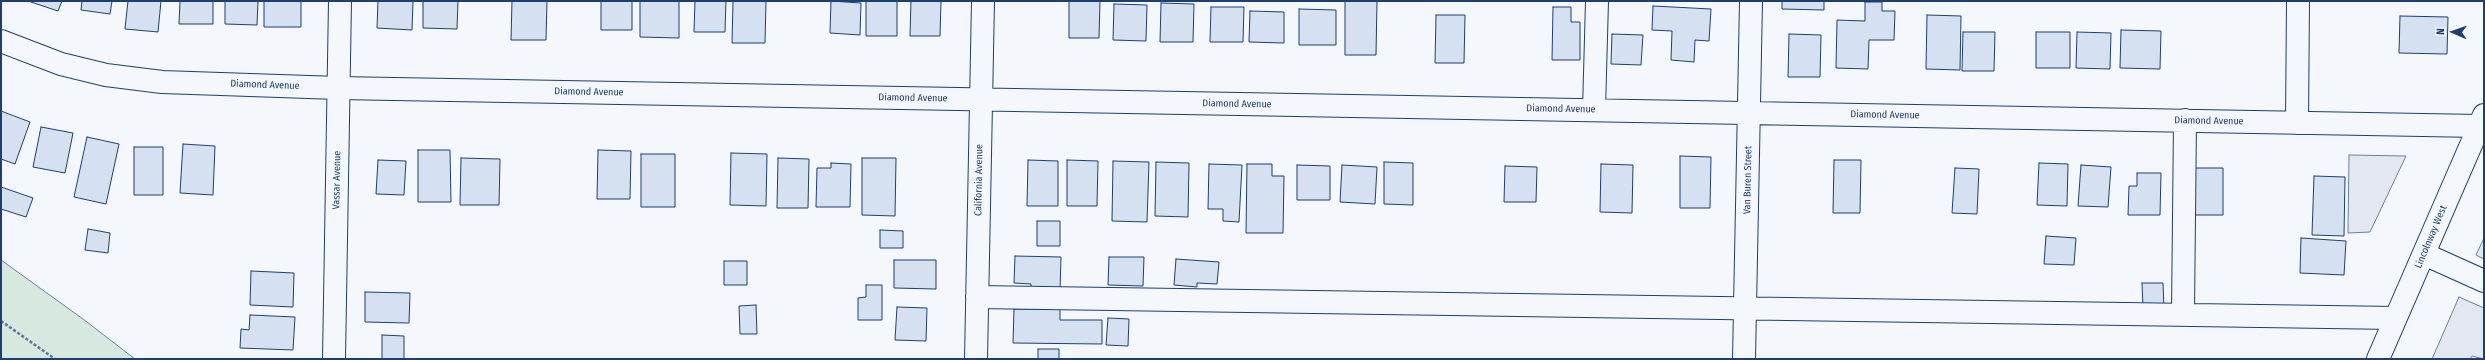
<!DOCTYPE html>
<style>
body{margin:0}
#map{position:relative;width:2485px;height:360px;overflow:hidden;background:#f4f7fb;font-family:"Fira Sans Condensed",sans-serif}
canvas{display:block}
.frame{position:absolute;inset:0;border:2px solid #1d3f73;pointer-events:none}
.north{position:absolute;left:2433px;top:12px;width:40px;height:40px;-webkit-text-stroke:3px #f4f7fb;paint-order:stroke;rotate:272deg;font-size:11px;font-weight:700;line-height:16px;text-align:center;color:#1d3f73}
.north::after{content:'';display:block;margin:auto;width:14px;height:18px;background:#1d3f73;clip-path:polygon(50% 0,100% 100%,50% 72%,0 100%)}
</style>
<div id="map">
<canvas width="2485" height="360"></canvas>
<div class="frame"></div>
<div class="north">N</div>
</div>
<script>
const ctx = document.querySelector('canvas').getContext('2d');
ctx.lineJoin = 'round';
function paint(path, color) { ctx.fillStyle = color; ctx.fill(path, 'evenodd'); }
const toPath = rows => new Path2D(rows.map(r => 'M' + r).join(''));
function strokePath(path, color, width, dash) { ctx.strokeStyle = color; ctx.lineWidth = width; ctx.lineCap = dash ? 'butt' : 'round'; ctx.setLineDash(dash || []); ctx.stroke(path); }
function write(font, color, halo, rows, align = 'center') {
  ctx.font = font + ' "Fira Sans Condensed",sans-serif'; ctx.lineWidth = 3; ctx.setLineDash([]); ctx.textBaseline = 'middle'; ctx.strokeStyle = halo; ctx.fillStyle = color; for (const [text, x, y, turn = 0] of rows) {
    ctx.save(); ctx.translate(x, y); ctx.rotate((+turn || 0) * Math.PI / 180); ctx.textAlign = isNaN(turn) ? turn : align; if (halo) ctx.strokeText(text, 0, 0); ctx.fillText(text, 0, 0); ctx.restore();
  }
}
const green = toPath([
 [1,260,83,319,135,359,1,359,1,260]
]);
const parking = toPath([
 [2349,155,2406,156,2370,232,2348,233,2349,155],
 [2484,238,2484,259,2476,255,2484,238],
 [2459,297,2484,308,2484,359,2472,356,2470,359,2432,359,2459,297]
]);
const building = toPath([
 [28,1,62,1,58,11,28,1],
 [82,1,112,1,110,14,81,10,82,1],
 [128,1,161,1,158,32,125,29,128,1],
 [180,1,213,1,213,24,179,24,180,1],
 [225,1,258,1,257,25,225,24,225,1],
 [264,1,301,1,301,27,264,27,264,1],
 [378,1,413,1,412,30,377,28,378,1],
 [423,1,458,1,457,29,423,28,423,1],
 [512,1,547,1,546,40,511,40,512,1],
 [601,1,632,1,632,30,601,30,601,1],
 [640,1,679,1,679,38,640,37,640,1],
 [695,1,726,1,725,32,694,32,695,1],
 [733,1,766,1,765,43,732,43,733,1],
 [831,1,861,3,860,35,830,33,831,1],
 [866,1,897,1,897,36,866,36,866,1],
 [911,1,941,1,940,36,910,36,911,1],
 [1069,1,1100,1,1099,38,1069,38,1069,1],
 [1345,1,1377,1,1376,55,1345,55,1345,1],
 [1782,1,1824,1,1824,10,1782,9,1782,1],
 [1865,2,1882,2,1882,11,1895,11,1894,40,1869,40,1868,69,1836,68,1837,20,1865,21,1865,2],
 [1161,3,1194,4,1193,42,1160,42,1161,3],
 [1114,4,1147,5,1146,41,1113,40,1114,4],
 [1653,6,1711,9,1709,41,1695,40,1694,62,1671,60,1672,31,1652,30,1653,6],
 [1211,7,1244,7,1243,42,1210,42,1211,7],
 [1553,7,1571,7,1571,22,1580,22,1580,60,1552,60,1553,7],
 [1299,9,1336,10,1336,45,1299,45,1299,9],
 [1250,11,1284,12,1284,43,1249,42,1250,11],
 [1436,15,1465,15,1464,63,1435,63,1436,15],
 [1927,15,1961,16,1960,70,1926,69,1927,15],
 [2400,16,2448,17,2447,54,2399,53,2400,16],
 [2121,30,2161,31,2160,69,2120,68,2121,30],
 [1963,32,1995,32,1994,71,1962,71,1963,32],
 [2036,32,2070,32,2070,68,2036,68,2036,32],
 [2077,32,2111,33,2110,69,2076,68,2077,32],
 [1612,34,1643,35,1641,65,1611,64,1612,34],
 [1789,34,1821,35,1820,77,1788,77,1789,34],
 [1,111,30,122,15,164,1,159,1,111],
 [41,127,73,133,65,173,33,167,41,127],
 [87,137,119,144,106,204,74,197,87,137],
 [183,144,215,146,213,195,180,193,183,144],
 [134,147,163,147,163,195,134,195,134,147],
 [418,150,450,150,451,202,418,202,418,150],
 [598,150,631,151,630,199,597,199,598,150],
 [731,153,767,154,766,206,730,205,731,153],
 [641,154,675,154,675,207,641,207,641,154],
 [1680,156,1711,157,1710,208,1680,208,1680,156],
 [461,158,500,159,499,205,460,205,461,158],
 [778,158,809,159,808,208,777,208,778,158],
 [862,158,896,158,895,216,862,215,862,158],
 [378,160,406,161,404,195,376,194,378,160],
 [1028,160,1058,161,1058,206,1027,206,1028,160],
 [1067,160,1098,161,1097,206,1067,206,1067,160],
 [1834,160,1861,160,1860,213,1833,213,1834,160],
 [1113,161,1149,162,1147,222,1112,221,1113,161],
 [1156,162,1189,163,1188,217,1155,216,1156,162],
 [1384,162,1413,163,1413,205,1384,204,1384,162],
 [831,163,851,164,850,207,816,207,817,168,831,168,831,163],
 [2039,163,2068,164,2067,206,2037,205,2039,163],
 [1209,164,1242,165,1239,222,1223,221,1223,209,1208,209,1209,164],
 [1247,164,1272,164,1272,176,1284,176,1283,233,1246,233,1247,164],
 [1601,164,1633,165,1632,213,1600,212,1601,164],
 [1297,165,1330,166,1330,200,1297,200,1297,165],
 [1342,165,1377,167,1375,204,1340,202,1342,165],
 [2081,165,2111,167,2108,207,2078,206,2081,165],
 [1505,166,1537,167,1536,202,1504,202,1505,166],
 [1955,168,1979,169,1977,214,1952,213,1955,168],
 [2190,168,2223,168,2223,215,2190,215,2190,168],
 [2137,173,2161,173,2160,215,2128,215,2129,186,2137,186,2137,173],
 [2314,176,2345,177,2344,236,2312,235,2314,176],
 [1,187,33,198,26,217,1,209,1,187],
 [1037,221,1060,221,1060,246,1037,246,1037,221],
 [88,229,110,233,108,253,85,250,88,229],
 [880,230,903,231,903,248,880,248,880,230],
 [2046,236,2076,238,2074,265,2044,264,2046,236],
 [2301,238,2346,241,2344,275,2300,273,2301,238],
 [1015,256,1061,257,1060,291,1031,290,1031,284,1014,283,1015,256],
 [1109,257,1144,257,1143,286,1108,285,1109,257],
 [1176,259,1219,262,1217,284,1197,283,1197,287,1174,285,1176,259],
 [894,260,936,260,936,289,894,288,894,260],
 [724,261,747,261,747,285,724,285,724,261],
 [251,271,294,273,293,307,250,305,251,271],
 [2142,283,2163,283,2164,308,2143,308,2142,283],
 [866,285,882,285,882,320,858,320,858,298,866,297,866,285],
 [365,292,410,293,409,323,365,322,365,292],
 [756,305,757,334,740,334,739,306,756,305],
 [897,307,927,308,926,341,895,340,897,307],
 [1014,309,1060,309,1060,320,1102,320,1102,344,1013,343,1014,309],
 [250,315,295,317,293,350,240,348,241,329,249,330,250,315],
 [1108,318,1129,319,1128,346,1106,345,1108,318],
 [382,335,404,336,404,359,382,359,382,335],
 [1038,349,1059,349,1059,359,1038,359,1038,349]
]);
const path = toPath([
 [1,321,55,359]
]);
const minor = toPath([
 [1,41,61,64,106,75,162,82,338,88,2479,126],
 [1594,110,1597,1],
 [2297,123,2298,1],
 [2424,254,2484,281],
 [977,297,2395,318],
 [2183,313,2185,120],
 [334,359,340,1],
 [976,359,983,1],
 [1744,359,1751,1]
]);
const major = toPath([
 [2378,359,2484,115]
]);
const streetNames = [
 ["Diamond Avenue",265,85,2],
 ["Diamond Avenue",589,92,1],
 ["Diamond Avenue",913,98,1],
 ["Diamond Avenue",1237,104,1],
 ["Diamond Avenue",1561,109,1],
 ["Diamond Avenue",1885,115,1],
 ["Diamond Avenue",2209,121,1],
 ["Vassar Avenue",337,180,-89],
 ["California Avenue",979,180,-89],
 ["Van Buren Street",1748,180,-89],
 ["Lincolnway West",2431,237,-67]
];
paint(green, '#d7e8df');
strokePath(green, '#687fa3', 1);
paint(parking, '#e3e8f0');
strokePath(parking, '#687fa3', 1);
paint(building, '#d5e0f0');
strokePath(building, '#1d3f73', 1);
strokePath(minor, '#1d3f73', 24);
strokePath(major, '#1d3f73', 24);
strokePath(path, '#5e769c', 2.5, [3, 2]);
strokePath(minor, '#f4f7fb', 22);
strokePath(major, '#f4f7fb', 22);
write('10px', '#1d3f73', '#f4f7fb', streetNames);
</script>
